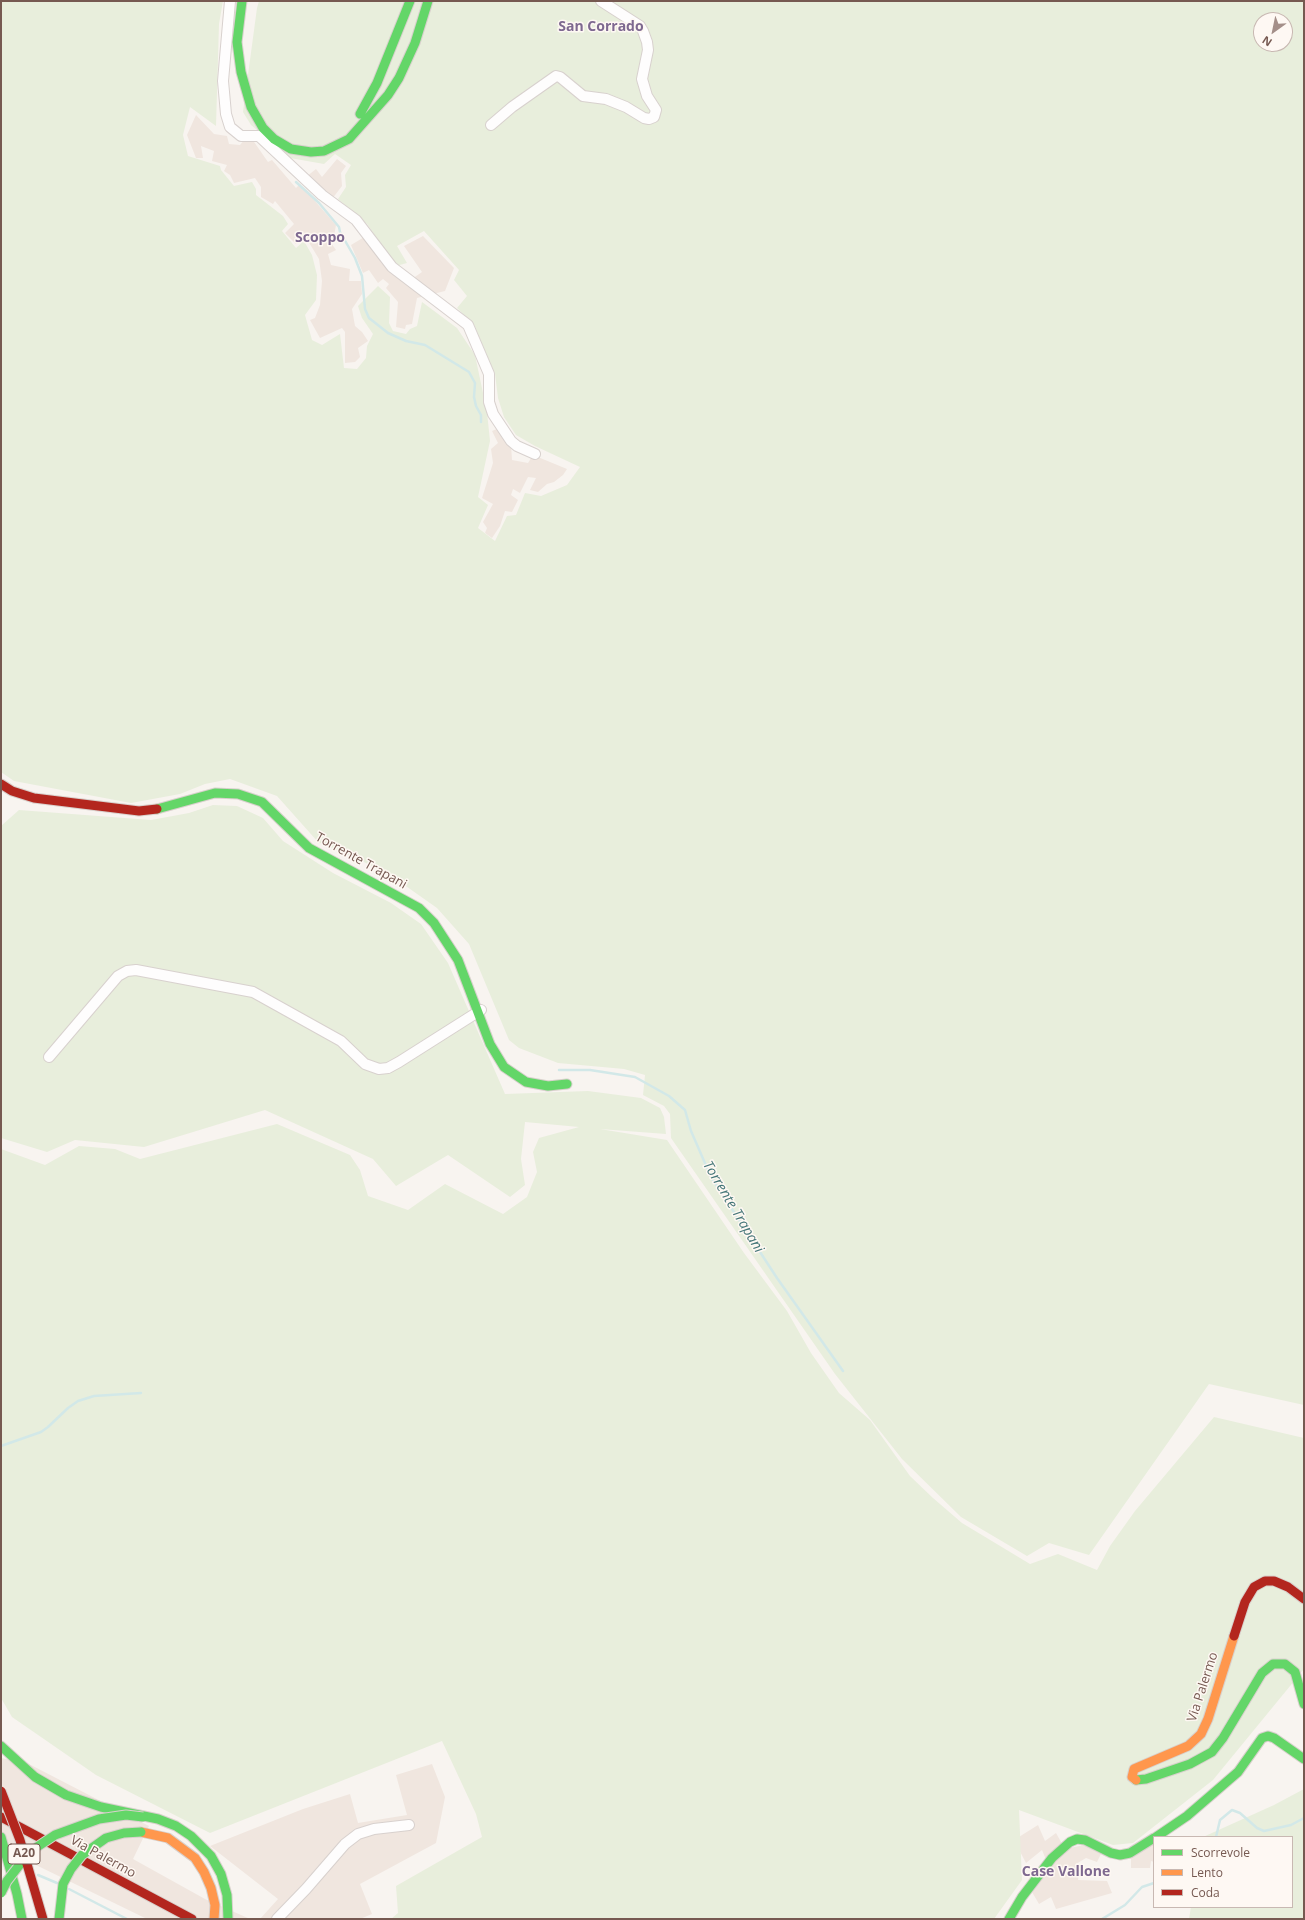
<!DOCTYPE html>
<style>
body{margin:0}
#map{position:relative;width:1305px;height:1920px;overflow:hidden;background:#f8f4f0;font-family:"Open Sans",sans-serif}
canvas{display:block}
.frame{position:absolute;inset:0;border:2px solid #765951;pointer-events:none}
.legend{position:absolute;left:1153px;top:1836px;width:140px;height:72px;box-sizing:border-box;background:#fef8f3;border:1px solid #c8b8b2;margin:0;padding:5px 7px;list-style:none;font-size:12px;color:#765951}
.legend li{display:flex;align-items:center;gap:8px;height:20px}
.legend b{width:20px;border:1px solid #c8b8b2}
.north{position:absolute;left:1253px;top:12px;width:40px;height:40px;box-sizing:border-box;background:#fef8f3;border:1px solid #c8b8b2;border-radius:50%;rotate:213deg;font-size:11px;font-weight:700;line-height:16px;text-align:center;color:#765951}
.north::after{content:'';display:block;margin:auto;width:14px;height:18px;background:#a48f89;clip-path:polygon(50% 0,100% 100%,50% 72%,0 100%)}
</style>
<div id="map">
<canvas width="1305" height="1920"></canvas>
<div class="frame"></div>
<ul class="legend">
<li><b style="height:5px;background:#63d668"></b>Scorrevole</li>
<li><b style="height:5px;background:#ff974d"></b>Lento</li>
<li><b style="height:5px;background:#b3261e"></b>Coda</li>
</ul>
<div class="north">N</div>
</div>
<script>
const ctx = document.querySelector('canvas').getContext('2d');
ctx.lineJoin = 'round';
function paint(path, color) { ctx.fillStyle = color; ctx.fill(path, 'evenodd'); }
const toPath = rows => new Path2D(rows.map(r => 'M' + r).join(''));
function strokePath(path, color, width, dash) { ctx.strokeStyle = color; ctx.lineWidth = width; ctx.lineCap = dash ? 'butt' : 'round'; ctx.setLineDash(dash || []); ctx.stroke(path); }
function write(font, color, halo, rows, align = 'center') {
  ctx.font = font + ' "Open Sans",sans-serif'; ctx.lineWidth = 3; ctx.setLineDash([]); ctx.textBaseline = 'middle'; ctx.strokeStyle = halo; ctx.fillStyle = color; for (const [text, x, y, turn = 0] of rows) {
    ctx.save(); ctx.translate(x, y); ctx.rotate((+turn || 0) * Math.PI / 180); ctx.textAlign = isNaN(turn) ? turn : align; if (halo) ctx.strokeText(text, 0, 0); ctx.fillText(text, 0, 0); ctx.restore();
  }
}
const residential = toPath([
 [196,115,214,134,227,136,229,144,240,145,246,138,252,139,268,162,272,160,296,188,300,184,336,225,334,236,329,240,336,250,328,254,331,265,350,269,349,281,361,281,362,294,352,309,355,326,362,332,368,341,358,348,360,357,355,362,345,363,345,332,342,328,320,338,310,320,315,318,320,305,322,281,319,259,305,236,296,244,285,233,294,224,275,201,273,204,261,197,261,187,255,178,234,183,230,175,224,171,227,165,212,161,214,151,201,146,203,158,196,158,187,135],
 [337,159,346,166,341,173,342,186,332,199,306,177,316,169,322,177],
 [366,236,412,279,422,272,404,246,423,236,454,268,445,291,417,298,412,324,406,325,405,329,396,327,398,302,386,288,389,284,383,279,378,283,369,270,363,273,351,245],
 [499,428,511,445,512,460,528,463,533,455,567,469,563,475,554,482,547,484,538,492,530,490,536,478,528,477,520,493,513,489,511,495,518,500,512,512,505,511,500,526,492,538,485,533,487,528,483,522,493,504,482,498,493,463,491,449,498,443,492,431],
 [1,1758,27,1763,149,1826,133,1859,205,1899,250,1919,147,1919,1,1848],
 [432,1764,445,1797,436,1843,360,1884,372,1914,360,1919,260,1919,278,1899,210,1846,303,1809,350,1794,358,1823,407,1815,396,1775],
 [1038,1825,1045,1841,1056,1833,1065,1849,1084,1845,1101,1854,1097,1862,1086,1858,1076,1864,1079,1869,1078,1880,1107,1881,1112,1893,1056,1909,1051,1897,1039,1904,1032,1892,1049,1867,1042,1850,1026,1863,1014,1840],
 [1154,1843,1154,1862,1151,1861,1150,1868,1131,1868,1131,1859]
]);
const green = toPath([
 [1,1,223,1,219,24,216,126,190,107,183,135,188,156,220,166,221,170,234,186,252,182,256,189,256,195,283,216,288,224,282,231,296,248,304,241,312,255,317,275,316,300,305,315,312,340,322,345,340,334,344,368,357,369,366,358,367,346,373,334,362,318,358,306,378,286,390,297,389,323,393,331,406,334,410,329,417,326,422,302,457,328,475,355,487,412,490,441,478,497,488,505,478,528,495,541,507,516,516,515,525,493,541,496,567,485,580,467,535,446,516,435,504,417,498,398,495,374,474,325,457,308,467,296,454,280,459,270,424,231,397,246,407,263,396,266,367,224,338,199,346,187,345,175,351,165,335,154,324,164,290,158,251,125,243,112,257,8,259,1,1304,1,1304,1405,1209,1384,1089,1555,1049,1543,1027,1556,961,1517,902,1459,835,1374,671,1138,670,1114,664,1106,643,1095,645,1075,624,1069,558,1063,519,1048,509,1040,469,944,437,908,393,877,360,860,318,842,277,796,230,779,205,784,180,794,131,803,14,781,1,772],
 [1261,20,1285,20,1285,44,1261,44],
 [213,805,237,806,263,818,283,841,333,873,391,903,421,924,448,963,505,1094,588,1091,641,1098,660,1108,664,1117,666,1134,600,1129,667,1140,744,1253,787,1311,811,1353,839,1393,870,1420,910,1476,933,1498,962,1523,1030,1564,1058,1554,1097,1570,1110,1546,1135,1511,1214,1417,1304,1438,1304,1669,1213,1780,1133,1843,1113,1845,1019,1810,1022,1880,994,1919,391,1919,398,1913,396,1886,482,1837,476,1814,442,1741,210,1833,96,1775,12,1717,1,1698,1,1149,45,1165,79,1146,115,1149,140,1159,277,1124,350,1155,360,1170,368,1196,408,1210,445,1184,503,1214,527,1197,537,1172,533,1152,539,1138,579,1127,525,1122,521,1159,525,1185,510,1197,448,1155,396,1186,373,1159,265,1110,144,1147,75,1140,47,1152,1,1138,1,826,19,810,151,820,189,813],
 [1304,1789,1304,1919,1189,1919,1191,1907,1292,1907,1292,1837,1203,1837,1274,1805]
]);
const stream = toPath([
 [296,182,319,203,339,227,340,232,355,258,362,276,365,309,369,318,388,333,406,341,425,345,469,372,475,383,474,397,476,406,481,415,481,422],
 [559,1070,590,1070,635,1077,669,1096,685,1110,691,1131,711,1177,777,1278,843,1371],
 [1,1446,41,1432,48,1427,68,1408,78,1401,94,1396,141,1393],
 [1216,1837,1220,1820,1232,1810,1240,1813,1257,1828,1264,1831,1291,1825,1304,1818],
 [38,1875,57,1883],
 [69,1889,127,1919],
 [1102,1919,1125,1905,1142,1887,1154,1883]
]);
const street = toPath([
 [230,1,223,81,226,114,230,127,241,136,259,136,322,195,356,220,392,267,468,325,489,374,489,402,493,414,511,441,517,446,535,454],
 [491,125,512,107,556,76,560,77,583,96,606,99,626,107,644,118,649,119,654,117,656,110,647,96,642,79,648,50,647,42,643,31,640,26,601,1],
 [49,1057,118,976,127,971,136,970,253,992,341,1041,365,1064,379,1069,388,1068,399,1062,481,1010],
 [277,1919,306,1889,345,1844,358,1834,374,1829,409,1825]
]);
const fast = toPath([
 [242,1,237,42,241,72,251,107,263,128,274,139,291,149,311,152,324,151,349,139,388,95,399,78,415,43,428,1],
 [360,114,377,83,410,1],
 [157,809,215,793,238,794,262,802,309,848,419,908,434,923,458,960,490,1044,504,1067,526,1082,548,1086,567,1084],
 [1,1746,35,1777,66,1795,101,1807,158,1819,176,1826,191,1836,211,1856,221,1874,227,1895,228,1919],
 [1136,1780,1146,1779,1190,1764,1212,1752,1223,1738,1262,1673,1273,1664,1285,1664,1295,1672,1304,1704],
 [1,1837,17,1894,22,1919],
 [1156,1837,1187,1816,1238,1772,1262,1738,1268,1736,1274,1738,1304,1759],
 [1009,1919,1022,1897,1052,1858,1070,1842,1077,1839,1085,1840,1111,1853,1120,1855,1130,1853,1154,1838]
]);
const slow = toPath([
 [1136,1780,1132,1777,1134,1769,1188,1746,1201,1734,1208,1719,1234,1636],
 [141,1832,168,1838,195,1858,204,1872,211,1888,215,1905,214,1919]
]);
const jam = toPath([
 [1,784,12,791,34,798,139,811,157,809],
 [1234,1636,1245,1602,1254,1587,1265,1581,1274,1581,1288,1587,1304,1599],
 [1,1817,192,1919]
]);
const fastBridge = toPath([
 [1,1893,7,1881,21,1863,37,1847,55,1835,99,1819,126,1815,143,1817],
 [59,1919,63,1884,71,1869,82,1855,106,1838,124,1833,141,1832]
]);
const jamBridge = toPath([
 [1,1791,20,1840,43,1919]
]);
const shields = [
 [24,1854,32]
];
const shieldNames = [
 ["A20",24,1854]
];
const streetNames = [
 ["Torrente Trapani",361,861,29],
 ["Via Palermo",1203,1687,-72],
 ["Via Palermo",103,1857,29]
];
const neighbourhoodNames = [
 ["San Corrado",601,27],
 ["Scoppo",320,238],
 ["Case Vallone",1066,1872]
];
const waterNames = [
 ["Torrente Trapani",733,1207,59]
];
paint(residential, '#f0e6df');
paint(green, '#e8eedc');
strokePath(stream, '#d2e8e8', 2.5);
strokePath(street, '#d8d1ce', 12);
strokePath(fast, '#d8d0cc', 11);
strokePath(slow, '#d8d0cc', 11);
strokePath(jam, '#d8d0cc', 11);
strokePath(street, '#fefdfd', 10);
strokePath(fast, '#63d668', 9);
strokePath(slow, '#ff974d', 9);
strokePath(jam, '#b3261e', 9);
strokePath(fastBridge, '#d9d0cd', 11, []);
strokePath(jamBridge, '#d9d0cd', 11, []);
strokePath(fastBridge, '#63d668', 9);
strokePath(jamBridge, '#b3261e', 9);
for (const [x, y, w] of shields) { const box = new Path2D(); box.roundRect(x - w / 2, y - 10, w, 20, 3); ctx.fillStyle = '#fef8f3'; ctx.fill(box); strokePath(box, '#765951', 1); }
write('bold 12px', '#765951', null, shieldNames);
write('13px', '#765951', '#fef8f3', streetNames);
write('bold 14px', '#7e6990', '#fef8f3', neighbourhoodNames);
write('italic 14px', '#457678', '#fef8f3', waterNames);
</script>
